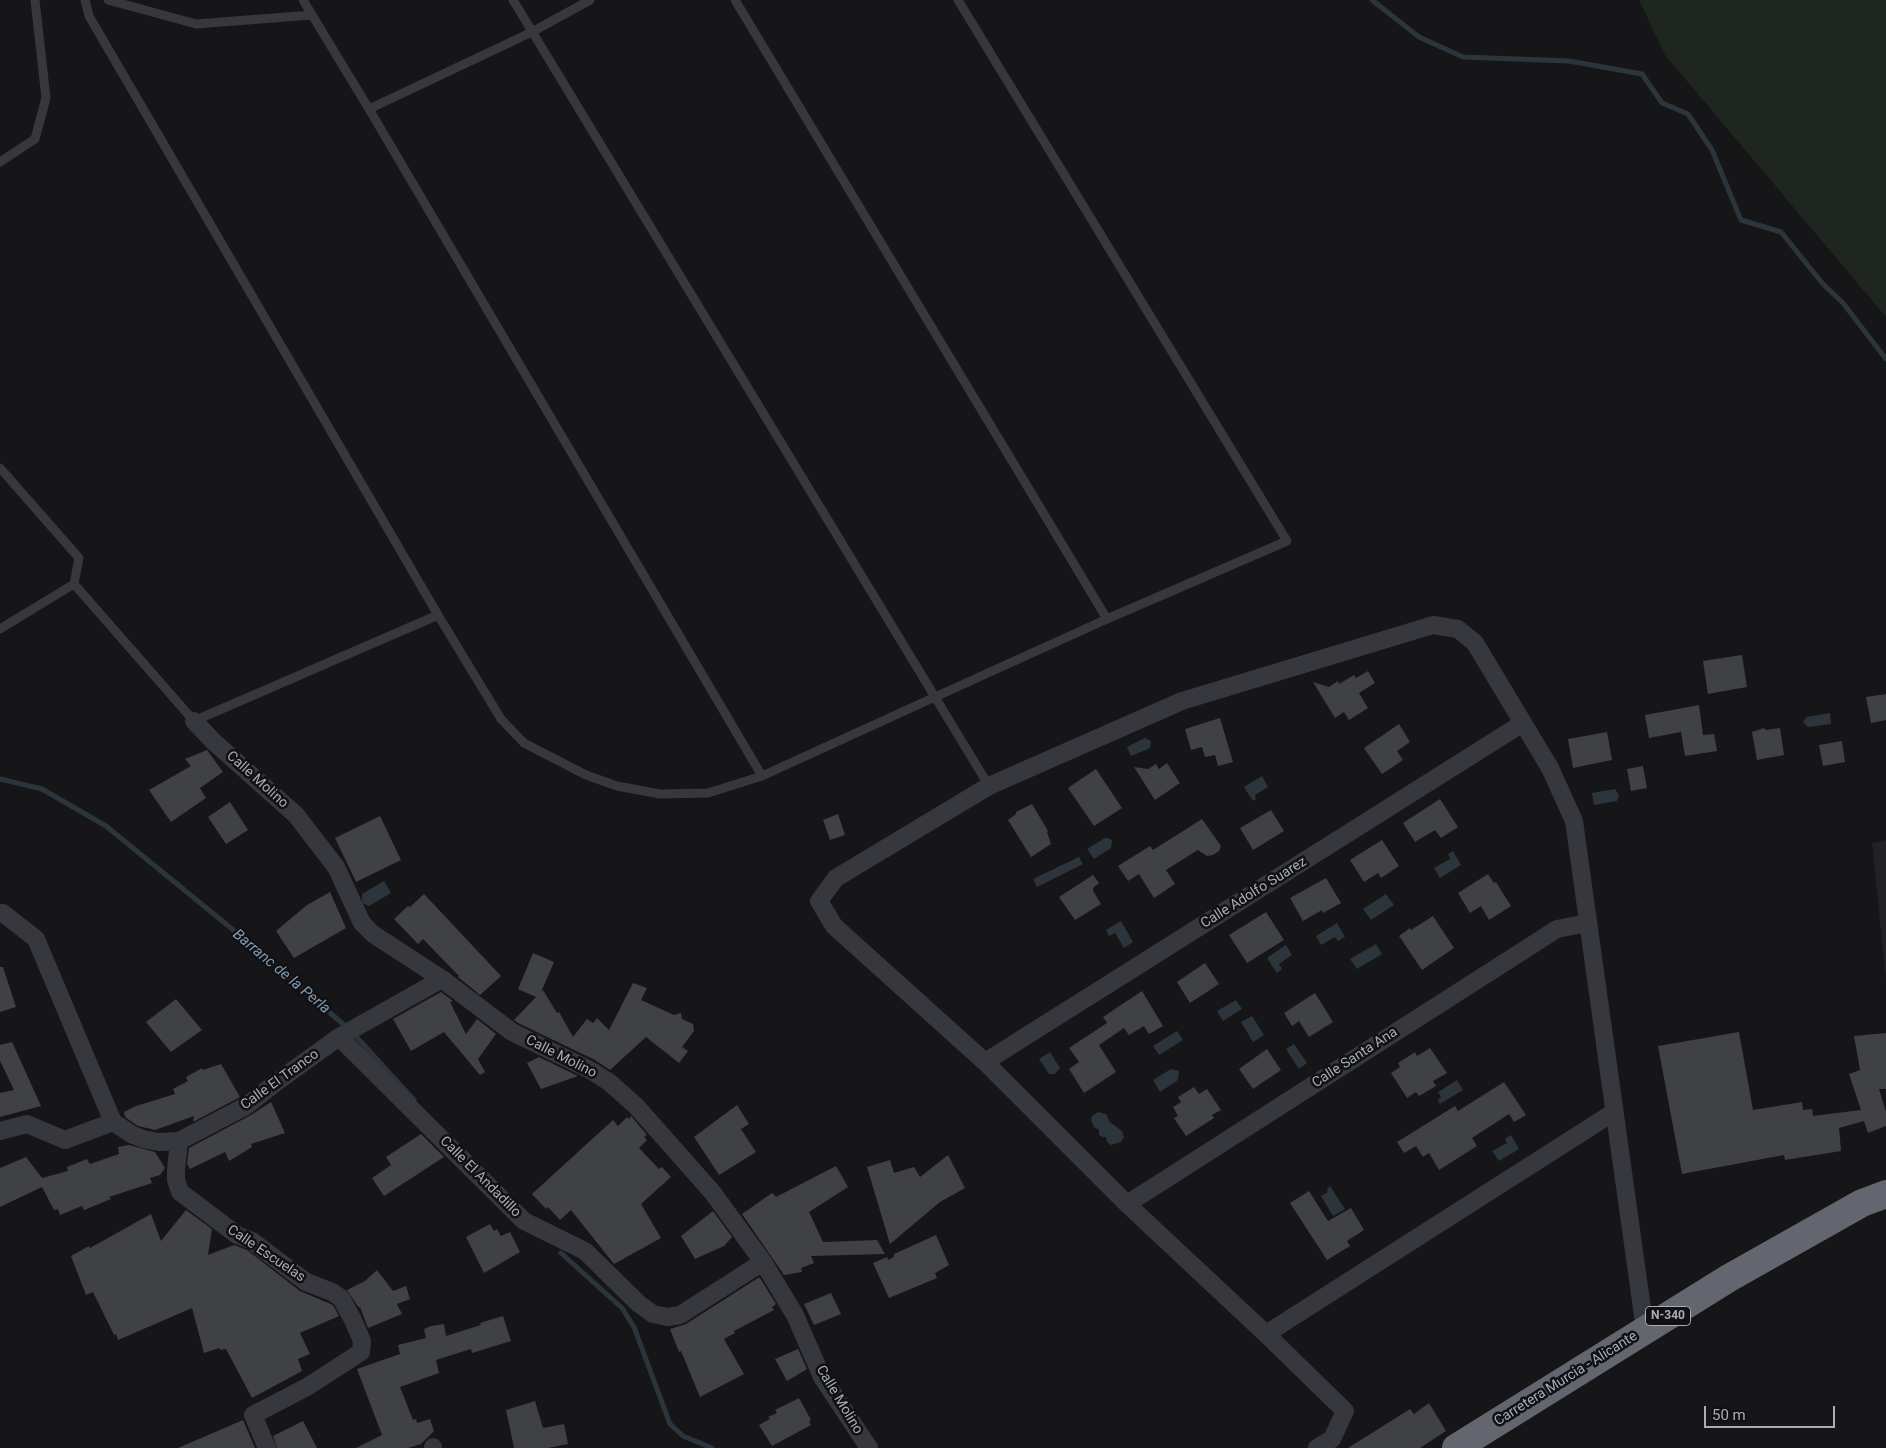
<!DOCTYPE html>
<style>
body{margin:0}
#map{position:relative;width:1886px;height:1448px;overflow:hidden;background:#161618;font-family:Roboto,sans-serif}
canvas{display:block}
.scale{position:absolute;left:1704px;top:1406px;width:131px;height:22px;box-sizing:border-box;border:2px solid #a8adb8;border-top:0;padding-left:6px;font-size:15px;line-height:18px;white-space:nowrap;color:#a8adb8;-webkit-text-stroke:4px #111113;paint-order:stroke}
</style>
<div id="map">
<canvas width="1886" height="1448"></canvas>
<div class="scale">50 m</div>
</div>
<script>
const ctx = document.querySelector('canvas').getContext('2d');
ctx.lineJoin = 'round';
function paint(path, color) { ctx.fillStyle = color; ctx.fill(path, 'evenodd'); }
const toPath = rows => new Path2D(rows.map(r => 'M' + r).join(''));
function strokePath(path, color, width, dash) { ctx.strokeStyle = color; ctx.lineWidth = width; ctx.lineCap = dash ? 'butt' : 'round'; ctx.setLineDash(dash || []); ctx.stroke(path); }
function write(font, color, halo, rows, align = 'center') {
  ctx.font = font + ' Roboto,sans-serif'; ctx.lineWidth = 5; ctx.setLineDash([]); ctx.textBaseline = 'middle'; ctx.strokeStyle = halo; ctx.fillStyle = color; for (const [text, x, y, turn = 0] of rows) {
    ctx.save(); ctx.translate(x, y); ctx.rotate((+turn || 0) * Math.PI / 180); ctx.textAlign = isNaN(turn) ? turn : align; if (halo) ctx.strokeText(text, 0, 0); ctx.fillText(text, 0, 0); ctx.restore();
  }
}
const built = toPath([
 [1886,840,1886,981,1872,843]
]);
const green = toPath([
 [1639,0,1886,0,1886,317,1665,55]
]);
const water = toPath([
 [1830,713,1831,724,1808,727,1803,722,1807,717],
 [1145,738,1151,741,1150,748,1131,756,1127,747],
 [1262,776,1268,787,1255,795,1256,799,1253,801,1244,787],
 [1615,789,1619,795,1617,801,1594,805,1592,793],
 [1105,838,1108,838,1112,840,1111,848,1094,859,1087,849],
 [1453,851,1461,865,1440,878,1434,868,1450,859,1448,854],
 [1079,857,1083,864,1037,887,1033,879],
 [384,881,391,893,369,906,362,903,362,894],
 [1386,894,1394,905,1371,920,1363,909],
 [1121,921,1133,942,1124,948,1115,933,1109,936,1106,930],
 [1337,923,1345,937,1338,941,1335,937,1321,945,1316,936],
 [1376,944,1382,954,1357,969,1350,959],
 [1286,945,1292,955,1279,964,1282,969,1277,973,1267,958],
 [1236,1000,1242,1009,1223,1021,1217,1011],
 [1252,1016,1264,1035,1253,1042,1241,1022],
 [1177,1031,1183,1040,1159,1055,1153,1046],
 [1294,1044,1307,1063,1299,1069,1286,1049],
 [1050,1052,1060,1068,1055,1074,1049,1074,1039,1059],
 [1171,1069,1179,1071,1178,1080,1160,1092,1153,1080],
 [1457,1080,1463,1090,1440,1104,1438,1100,1441,1097,1438,1092],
 [1098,1112,1106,1114,1110,1122,1122,1131,1124,1137,1121,1142,1111,1145,1107,1142,1106,1137,1103,1137,1099,1135,1099,1130,1094,1127,1091,1120,1092,1116],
 [1511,1135,1519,1149,1499,1161,1492,1151,1507,1143,1505,1139],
 [1330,1186,1345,1209,1333,1216,1321,1196,1328,1192,1327,1189]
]);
const stream = toPath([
 [1372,0,1419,37,1463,57,1569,61,1642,74,1662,103,1688,114,1712,150,1741,220,1781,232,1823,284,1843,303,1886,359],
 [0,779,42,789,106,826,248,942,351,1031,414,1100],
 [561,1253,622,1308,634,1327,670,1424,683,1436,712,1448]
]);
const building = toPath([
 [1742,655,1747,687,1708,694,1703,661],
 [1368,671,1375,683,1359,693,1368,708,1349,720,1344,712,1335,718,1313,682,1329,687,1338,681,1339,684,1354,675,1356,678],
 [1886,694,1886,720,1871,723,1866,697],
 [1699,705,1703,735,1714,734,1717,751,1685,756,1681,732,1649,738,1645,715],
 [1220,718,1233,762,1218,766,1215,755,1205,757,1202,747,1191,750,1185,729],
 [1399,724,1410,742,1397,751,1403,760,1382,774,1364,748],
 [1764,728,1766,730,1780,728,1784,755,1757,760,1752,732],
 [1607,732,1612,760,1573,768,1568,739],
 [1842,741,1845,762,1823,766,1819,745],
 [207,750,223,772,200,788,206,798,171,822,149,790,191,766,185,759],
 [1167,763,1180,783,1155,800,1134,767,1148,769,1156,764,1159,769],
 [1643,766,1647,788,1631,791,1627,769],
 [1096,769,1122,808,1094,826,1068,788],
 [1440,799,1458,827,1441,838,1435,830,1415,842,1403,823],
 [230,802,248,830,226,844,208,817],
 [1032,804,1048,831,1047,832,1051,844,1031,857,1008,820,1016,814,1016,812],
 [1271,810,1284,831,1253,850,1240,828],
 [838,814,845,835,830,840,823,820],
 [380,816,401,860,356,882,335,838],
 [1202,819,1221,846,1219,851,1213,855,1207,856,1198,850,1166,870,1175,884,1154,898,1139,874,1128,881,1118,866,1150,846,1153,850],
 [1382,840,1399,866,1381,878,1378,873,1364,882,1350,860],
 [1488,874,1494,883,1496,882,1511,906,1489,920,1481,906,1470,913,1458,893],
 [1093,875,1099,883,1093,888,1093,891,1101,904,1075,920,1059,897],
 [1326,878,1341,903,1323,913,1322,910,1303,921,1290,898],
 [330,892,346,928,294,958,276,931,307,905],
 [424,894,501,976,480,995,458,977,459,976,423,939,418,944,394,919,408,906,410,907],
 [1266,912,1284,940,1247,963,1229,935],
 [1433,916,1454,948,1422,970,1399,936,1410,928,1411,930],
 [533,953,554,962,541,992,543,990,557,1013,559,1012,573,1037,587,1019,593,1023,597,1018,609,1030,633,983,647,988,641,1000,674,1015,681,1013,682,1019,693,1024,694,1031,682,1047,688,1051,679,1063,646,1037,610,1070,595,1060,518,1023,514,1020,536,997,518,989],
 [1205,963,1219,984,1190,1003,1177,982],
 [0,967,3,967,16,1007,0,1012],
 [1142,991,1163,1026,1149,1034,1144,1026,1129,1035,1124,1028,1099,1045,1116,1072,1084,1093,1069,1069,1079,1062,1069,1048,1107,1023,1103,1017],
 [441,992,453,1001,450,1002,466,1034,477,1019,496,1034,478,1059,485,1072,480,1075,444,1032,411,1051,393,1019],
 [1315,993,1333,1022,1309,1037,1299,1021,1292,1026,1284,1013],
 [176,999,202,1030,171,1052,146,1022],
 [1739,1032,1753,1110,1802,1102,1803,1110,1812,1109,1813,1116,1861,1110,1849,1074,1860,1070,1854,1036,1886,1033,1886,1089,1879,1089,1886,1112,1886,1126,1868,1133,1864,1121,1839,1128,1841,1151,1785,1160,1784,1155,1682,1174,1658,1046],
 [12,1042,41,1106,0,1117,0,1093,14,1090,0,1061,0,1045],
 [1430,1048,1447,1073,1433,1081,1436,1086,1419,1096,1416,1092,1407,1098,1391,1073,1400,1067,1398,1063,1415,1052,1417,1056],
 [1267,1049,1281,1070,1253,1089,1239,1069],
 [539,1057,578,1076,541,1089,527,1063],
 [221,1064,240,1097,193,1122,194,1116,155,1130,138,1126,125,1117,124,1112,136,1106,175,1094,173,1089,188,1081,186,1077,202,1068,203,1070],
 [1504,1082,1526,1115,1514,1122,1509,1114,1472,1138,1477,1146,1439,1170,1429,1153,1423,1157,1416,1146,1404,1153,1397,1142,1455,1106,1458,1111],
 [1194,1087,1199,1094,1207,1089,1221,1110,1212,1115,1214,1118,1186,1136,1174,1118,1178,1116,1173,1107,1181,1102,1178,1097],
 [271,1102,285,1133,251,1144,252,1147,229,1161,225,1152,190,1169,187,1164,189,1148,251,1115],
 [737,1105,749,1124,741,1129,756,1152,719,1175,694,1137],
 [631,1116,647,1135,644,1137,647,1140,639,1148,659,1169,662,1167,671,1177,641,1204,661,1238,614,1264,571,1210,560,1220,548,1207,546,1209,532,1194,613,1120,618,1126,627,1117,629,1119],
 [421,1134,444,1157,384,1196,372,1178,391,1165,386,1157],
 [129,1145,155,1152,165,1168,160,1175,150,1178,152,1183,109,1197,111,1199,84,1210,82,1206,60,1215,58,1209,54,1210,42,1187,0,1207,0,1168,26,1157,42,1178,68,1171,67,1167,87,1159,90,1164,119,1154,118,1147],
 [948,1155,965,1188,940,1202,890,1244,867,1167,890,1160,894,1173,914,1167,920,1177],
 [836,1166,848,1187,809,1212,823,1242,877,1240,885,1254,811,1256,814,1263,801,1268,802,1272,784,1275,742,1214,772,1193,776,1197],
 [1309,1191,1328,1221,1351,1208,1364,1230,1347,1241,1350,1246,1327,1260,1290,1203],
 [186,1210,212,1229,208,1255,234,1245,247,1250,300,1291,333,1305,339,1316,300,1333,310,1354,298,1359,302,1371,252,1398,226,1349,220,1350,219,1348,204,1353,192,1308,118,1340,116,1334,114,1335,93,1292,86,1295,71,1256,89,1246,90,1248,151,1214,161,1241],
 [713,1211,732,1237,724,1246,695,1259,681,1236],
 [490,1224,494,1231,497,1229,501,1236,510,1232,520,1252,484,1273,466,1237],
 [936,1235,949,1265,935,1273,937,1278,889,1298,873,1263,887,1257,888,1260,894,1257,894,1254],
 [377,1270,393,1291,406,1286,410,1299,397,1304,402,1314,368,1328,360,1307,359,1308,347,1290,365,1281],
 [758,1278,760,1278,776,1304,772,1307,774,1310,734,1331,735,1333,724,1339,744,1374,700,1397,681,1351,679,1352,670,1329,686,1324],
 [831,1293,841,1314,814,1325,804,1304],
 [503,1316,511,1341,472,1353,471,1349,436,1360,439,1373,400,1387,413,1420,416,1419,417,1423,430,1419,434,1431,421,1444,408,1448,356,1448,382,1435,357,1369,400,1354,398,1345,426,1338,424,1329,431,1326,444,1324,446,1336,481,1325,480,1323],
 [798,1349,807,1369,787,1381,775,1359],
 [799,1398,811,1420,809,1421,811,1425,772,1446,759,1425,770,1419,768,1417,777,1413,775,1410],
 [535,1401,543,1428,564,1424,568,1444,548,1448,514,1448,506,1410],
 [1429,1403,1446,1431,1420,1448,1348,1448,1410,1409,1414,1414],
 [243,1420,255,1448,178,1448],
 [303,1421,317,1448,277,1448,273,1436]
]);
const lane = toPath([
 [85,0,89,16,438,615],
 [108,0,196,24,312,15],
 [303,0,369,109,762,776],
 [513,0,935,697,1107,619,735,0],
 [958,0,1287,541,1107,619],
 [369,109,532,32,590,0],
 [0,162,35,139,46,98,35,0],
 [0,468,79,558,74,584],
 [0,629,74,584,194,721,438,615,501,719,524,743,586,775,617,786,660,794,708,793,762,776,935,697,989,786]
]);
const street = toPath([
 [194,721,214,742,296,815,336,867,362,923,373,934,442,979,512,1032,590,1070,609,1082,636,1106,713,1193,763,1262,795,1315,822,1377,869,1448],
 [0,913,3,913,36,939,113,1122],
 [339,1037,524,1221,585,1251,639,1304,653,1314,668,1317,680,1315,763,1262],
 [985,1062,1523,723],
 [0,1131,27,1124,65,1140,113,1122,133,1135,143,1139,159,1142,179,1141,246,1106,278,1081,339,1037,442,979],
 [179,1141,176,1170,176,1180,180,1192,237,1235,252,1241,306,1282,332,1292,341,1298,353,1320,362,1341,361,1352,307,1387,253,1415,267,1448],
 [1127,1204,1557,929,1588,923],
 [1266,1334,1614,1112],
 [433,1448,433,1447],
 [1317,1448,1332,1439,1345,1411,1266,1334,1127,1204,985,1062,834,926,819,901,836,878,989,786,1182,701,1433,625,1458,629,1475,643,1550,768,1574,821,1645,1330]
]);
const highway = toPath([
 [1456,1448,1729,1278,1862,1203,1886,1194]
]);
const shields = [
 [1668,1316,45]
];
const shieldNames = [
 ["N-340",1668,1316]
];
const streetNames = [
 ["Calle Molino",257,780,42],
 ["Calle Adolfo Suarez",1254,893,-32],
 ["Calle Molino",561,1057,27],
 ["Calle Santa Ana",1355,1058,-33],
 ["Calle El Tranco",280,1080,-36],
 ["Calle El Andadillo",480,1177,45],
 ["Calle Escuelas",266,1254,34],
 ["Carretera Murcia - Alicante",1566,1379,-32],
 ["Calle Molino",839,1400,59]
];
const waterNames = [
 ["Barranc de la Perla",281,972,40]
];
paint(built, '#222225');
paint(green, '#1e261f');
paint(water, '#2c353c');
strokePath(stream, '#2c353c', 5);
paint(building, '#404145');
strokePath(lane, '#37383d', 9);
strokePath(street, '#37383d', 18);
strokePath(highway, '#63666e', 28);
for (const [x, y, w] of shields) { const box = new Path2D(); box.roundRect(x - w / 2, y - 9.5, w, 19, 4); ctx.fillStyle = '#111113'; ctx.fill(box); strokePath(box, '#a8adb8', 1); }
write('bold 12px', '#a8adb8', null, shieldNames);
write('14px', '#a8adb8', '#111113', streetNames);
write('italic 15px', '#7f9bb3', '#111113', waterNames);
</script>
